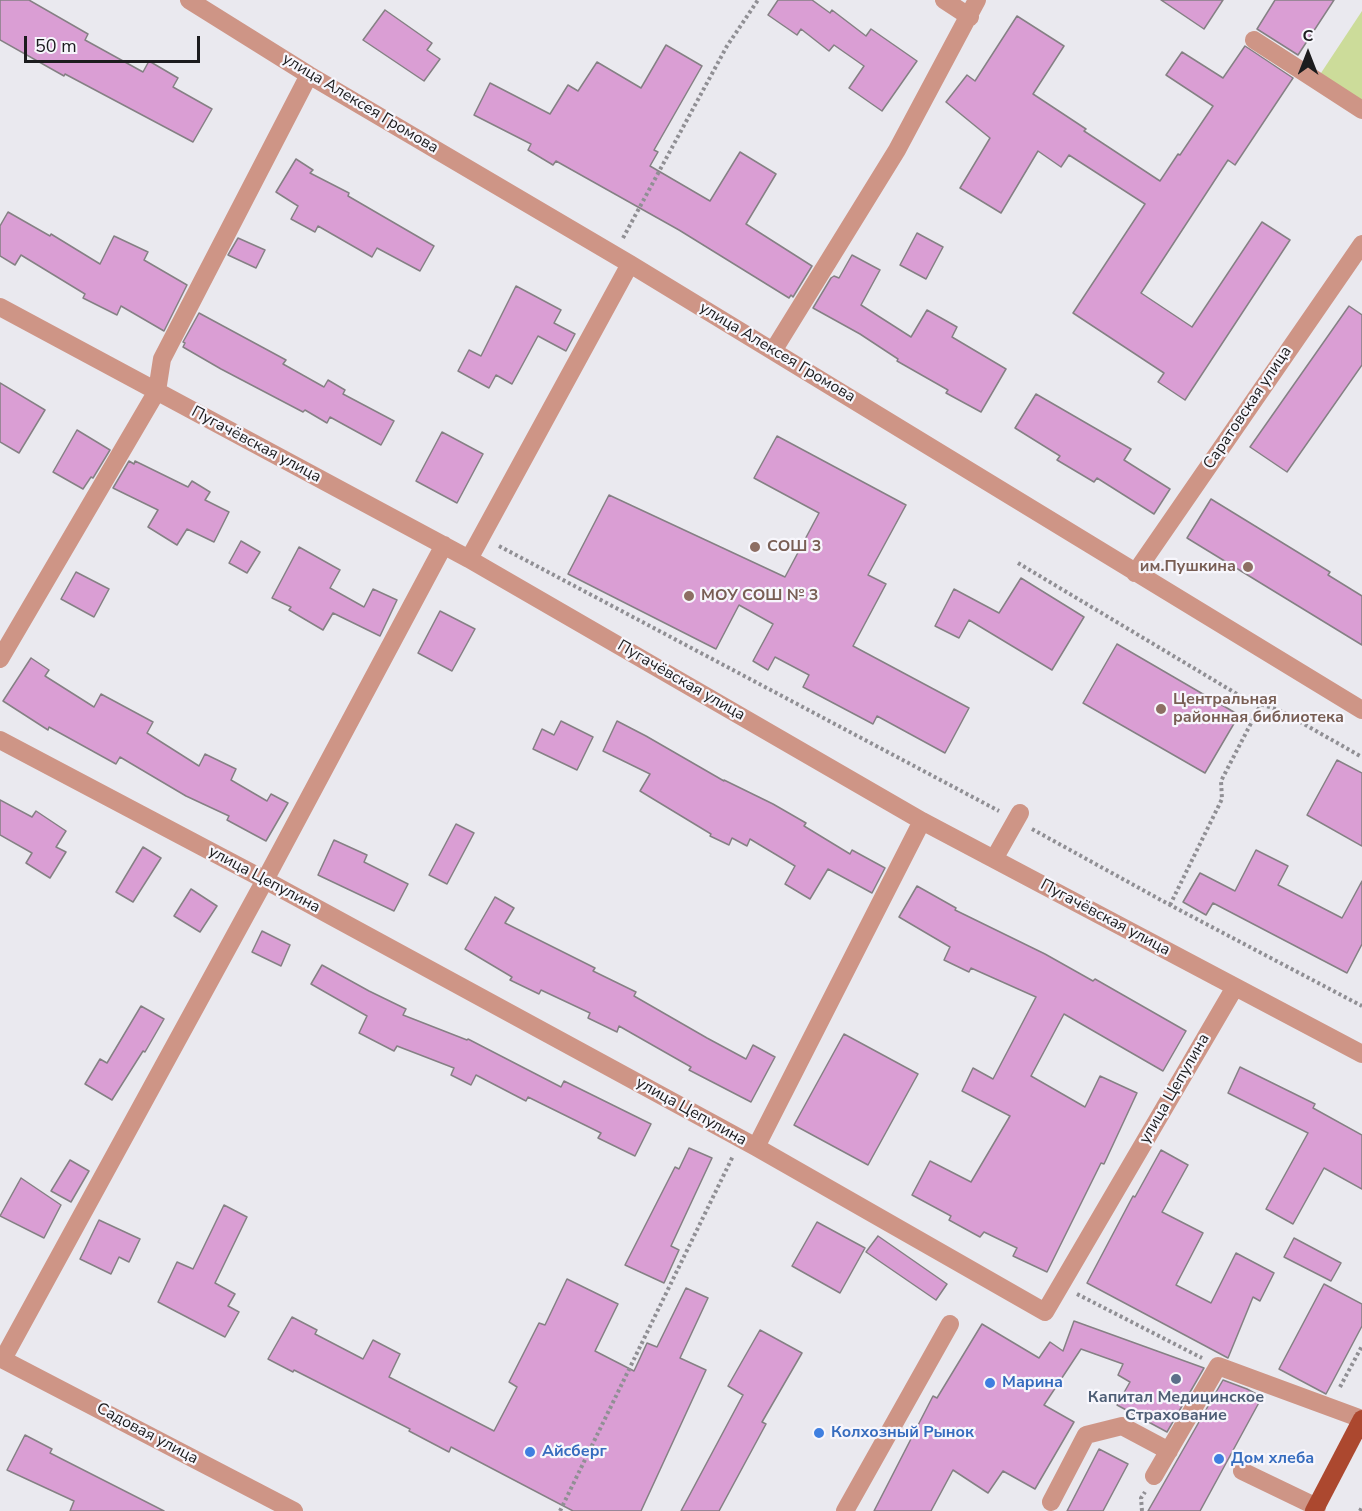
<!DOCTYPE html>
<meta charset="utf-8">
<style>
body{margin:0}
#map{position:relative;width:1362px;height:1511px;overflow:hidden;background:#eae9ef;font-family:"Nunito Sans",sans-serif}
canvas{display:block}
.north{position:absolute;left:1278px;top:24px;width:60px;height:60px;-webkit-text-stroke:4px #f7f6fc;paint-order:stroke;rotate:0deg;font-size:16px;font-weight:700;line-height:24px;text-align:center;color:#1c1c1e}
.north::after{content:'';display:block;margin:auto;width:21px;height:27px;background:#1c1c1e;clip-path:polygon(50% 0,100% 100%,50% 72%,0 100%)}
.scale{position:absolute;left:24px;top:36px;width:176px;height:27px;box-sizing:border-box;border:3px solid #1c1c1e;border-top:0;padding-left:8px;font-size:18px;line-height:21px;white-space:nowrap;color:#1c1c1e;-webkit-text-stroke:4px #f7f6fc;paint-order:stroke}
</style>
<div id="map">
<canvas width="1362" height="1511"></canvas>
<div class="north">С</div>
<div class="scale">50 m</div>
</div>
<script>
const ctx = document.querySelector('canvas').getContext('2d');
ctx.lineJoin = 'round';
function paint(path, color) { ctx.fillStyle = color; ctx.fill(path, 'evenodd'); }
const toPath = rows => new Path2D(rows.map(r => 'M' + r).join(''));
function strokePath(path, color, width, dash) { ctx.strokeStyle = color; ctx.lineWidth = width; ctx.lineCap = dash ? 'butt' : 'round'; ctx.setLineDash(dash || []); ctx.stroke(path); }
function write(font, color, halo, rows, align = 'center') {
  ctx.font = font + ' "Nunito Sans",sans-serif'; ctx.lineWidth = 4.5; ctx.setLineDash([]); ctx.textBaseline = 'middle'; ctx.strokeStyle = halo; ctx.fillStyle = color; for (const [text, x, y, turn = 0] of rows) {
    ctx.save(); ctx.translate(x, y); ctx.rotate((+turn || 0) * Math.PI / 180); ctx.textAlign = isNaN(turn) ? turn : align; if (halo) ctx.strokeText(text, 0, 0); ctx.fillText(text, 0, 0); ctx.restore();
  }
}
const green = toPath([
 [1362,11,1362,104,1319,76]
]);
const building = toPath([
 [0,0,29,0,88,34,85,40,143,72,149,61,178,78,173,87,212,109,193,142,65,74,64,76,0,40,0,0],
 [778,0,812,0,830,13,832,10,866,36,871,29,917,61,882,111,849,88,864,66,834,45,829,51,801,29,797,35,768,15,778,0],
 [1161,0,1223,0,1204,29,1161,0],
 [1275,0,1334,0,1298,55,1257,29,1275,0],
 [385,10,432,43,427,50,440,59,424,81,363,40,385,10],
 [1017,16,1064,46,1033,94,1086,129,1084,131,1160,181,1178,154,1180,155,1213,106,1166,75,1182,52,1223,78,1245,46,1293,78,1235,165,1228,160,1141,293,1192,327,1262,222,1290,240,1185,400,1158,382,1164,373,1073,313,1145,204,1069,155,1061,167,1038,151,1001,213,960,188,990,138,946,102,967,75,975,81,1017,16],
 [666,45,702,66,654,150,658,152,650,166,710,201,740,152,776,174,746,224,812,266,793,297,791,295,789,298,679,230,556,161,553,165,528,150,531,144,474,115,490,83,550,114,568,85,578,91,597,62,641,88,666,45],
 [296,159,313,170,310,173,349,193,348,196,434,246,420,271,377,248,372,257,318,226,315,232,291,219,298,206,276,192,296,159],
 [8,212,50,236,51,234,100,264,114,236,148,252,144,260,187,285,164,331,121,306,117,315,83,298,85,294,21,255,15,265,0,256,0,226,8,212],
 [917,233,943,247,926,279,900,265,917,233],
 [238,238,265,250,256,268,228,255,238,238],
 [852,255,880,270,861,305,911,337,927,310,957,327,952,337,1006,369,981,412,946,393,948,390,897,361,898,359,860,334,813,308,831,278,834,276,839,278,852,255],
 [516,286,561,310,554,323,575,334,566,351,538,336,512,384,496,375,489,388,458,371,469,350,481,356,516,286],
 [1349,306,1362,315,1362,365,1287,472,1250,447,1349,306],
 [199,313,286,360,283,364,324,387,328,380,345,390,343,394,394,421,381,445,330,417,327,423,305,410,303,412,221,369,183,347,185,343,183,342,199,313],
 [0,383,45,410,19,453,0,442,0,383],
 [1036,394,1131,449,1124,460,1170,489,1154,514,1097,478,1094,482,1057,460,1060,456,1015,428,1036,394],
 [77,430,110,450,93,478,91,477,83,489,53,472,77,430],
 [442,432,483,454,457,503,416,481,442,432],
 [777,436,906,505,868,575,886,584,853,646,969,708,945,753,877,716,873,724,803,687,809,675,775,657,768,670,753,661,773,624,739,605,716,649,568,574,609,495,785,577,819,513,754,478,777,436],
 [129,461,134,464,135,461,188,487,192,481,210,492,205,500,229,512,214,542,187,529,177,545,148,527,158,510,113,488,129,461],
 [1211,499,1330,572,1328,575,1362,596,1362,645,1187,538,1211,499],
 [241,541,260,552,247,573,229,563,241,541],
 [299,547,340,570,330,588,364,607,373,589,397,600,380,636,333,613,323,630,289,610,291,607,272,598,299,547],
 [76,572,109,589,94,617,61,599,76,572],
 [1021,578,1084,617,1052,670,969,620,959,638,935,626,954,589,999,613,1021,578],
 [440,611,475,629,452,671,418,653,440,611],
 [1117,644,1239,715,1205,773,1083,703,1117,644],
 [31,658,49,670,45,676,94,707,101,694,153,722,147,733,199,766,205,754,236,769,231,780,267,801,271,794,288,803,266,841,227,820,229,816,186,796,120,757,116,764,49,727,48,730,3,701,31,658],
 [561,721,593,737,577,770,533,749,542,729,554,735,561,721],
 [617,721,646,736,724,781,724,780,773,804,806,823,804,826,850,854,852,850,885,868,872,893,828,869,810,899,785,884,795,866,750,839,747,846,732,838,729,845,710,836,711,834,640,791,650,774,603,751,617,721],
 [1337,760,1362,773,1362,846,1307,815,1337,760],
 [0,800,32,817,36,811,66,831,56,847,66,852,50,878,26,863,32,853,0,835,0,800],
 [456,824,474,833,447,884,429,875,456,824],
 [334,840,367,855,364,862,408,884,394,911,318,875,334,840],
 [143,847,161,858,133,902,116,892,143,847],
 [1256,850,1288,866,1278,885,1342,918,1362,881,1362,944,1347,973,1213,903,1206,915,1183,902,1200,873,1235,891,1256,850],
 [917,886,956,908,955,910,1045,954,1093,981,1095,979,1186,1031,1163,1071,1064,1014,1031,1076,1085,1107,1100,1076,1137,1093,1104,1164,1101,1163,1047,1272,1013,1256,1017,1248,984,1232,980,1237,949,1220,951,1216,912,1195,930,1161,971,1182,1010,1116,962,1091,973,1068,993,1079,1036,997,971,968,969,972,944,960,950,947,899,917,917,886],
 [191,889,217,906,200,932,174,916,191,889],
 [495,897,514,908,505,923,595,968,593,971,636,992,634,996,707,1038,746,1059,753,1045,775,1057,751,1102,689,1070,691,1067,619,1026,617,1032,588,1018,590,1013,541,990,539,994,510,980,512,977,465,949,495,897],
 [262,931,290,945,281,966,252,952,262,931],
 [322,965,369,991,406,1009,403,1015,467,1040,468,1039,561,1087,564,1081,651,1124,635,1156,598,1138,601,1133,528,1097,526,1101,476,1075,471,1085,451,1075,454,1068,397,1046,394,1051,359,1033,367,1016,311,984,322,965],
 [141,1006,164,1019,145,1052,143,1051,112,1100,85,1084,100,1059,107,1063,141,1006],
 [844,1034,918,1074,868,1165,794,1125,844,1034],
 [1240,1067,1315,1104,1313,1108,1362,1135,1362,1189,1324,1168,1293,1224,1266,1209,1308,1133,1228,1093,1240,1067],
 [689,1148,712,1158,671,1246,679,1250,664,1283,625,1265,675,1167,679,1169,689,1148],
 [1161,1150,1188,1165,1162,1212,1203,1233,1176,1285,1211,1303,1236,1253,1274,1273,1260,1301,1253,1297,1228,1358,1087,1283,1133,1196,1135,1197,1161,1150],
 [70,1160,89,1171,71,1202,51,1191,70,1160],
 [21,1178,61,1205,44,1238,0,1216,21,1178],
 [224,1205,247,1217,215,1283,235,1294,228,1306,239,1312,225,1337,158,1302,177,1262,193,1269,224,1205],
 [99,1220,140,1239,129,1262,119,1257,111,1274,80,1259,99,1220],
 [817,1222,865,1248,840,1293,792,1266,817,1222],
 [878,1236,947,1284,936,1300,866,1252,878,1236],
 [1294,1238,1341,1263,1331,1281,1284,1257,1294,1238],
 [567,1279,618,1304,595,1351,634,1371,647,1343,657,1347,686,1288,708,1298,680,1358,706,1370,641,1511,573,1511,451,1447,449,1452,409,1431,410,1429,294,1370,293,1372,268,1359,292,1317,317,1330,315,1334,363,1359,373,1340,400,1354,389,1377,494,1431,517,1387,509,1382,539,1323,545,1325,567,1279],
 [1324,1284,1362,1304,1362,1326,1326,1394,1279,1369,1324,1284],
 [1074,1321,1204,1368,1167,1432,1117,1405,1130,1382,1118,1375,1123,1364,1081,1349,1044,1405,1074,1422,1035,1489,1003,1471,988,1493,953,1470,931,1511,874,1511,933,1396,937,1398,982,1324,1039,1358,1050,1342,1063,1351,1074,1321],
 [760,1330,802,1353,762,1422,766,1424,719,1511,681,1511,743,1395,728,1386,760,1330],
 [1223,1380,1247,1389,1262,1397,1200,1511,1148,1511,1223,1380],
 [25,1435,52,1449,50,1453,164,1511,70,1511,74,1501,7,1470,25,1435],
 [1099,1449,1128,1464,1103,1511,1067,1511,1099,1449]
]);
const path = toPath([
 [623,238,727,46,758,0],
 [499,546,999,811],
 [1018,563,1247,700,1279,710,1362,757],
 [1032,829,1170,905,1362,1006],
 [1170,905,1222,799,1221,781,1261,704],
 [1077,1294,1202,1358],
 [1340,1387,1362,1346],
 [560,1511,733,1156],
 [1142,1511,1141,1498,1145,1492],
 [1360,1511,1362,1507]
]);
const minor = toPath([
 [189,0,309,75,630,264,1362,710],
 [944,0,970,17],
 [1254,40,1362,110],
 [0,307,469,559,922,821,1362,1054],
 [773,351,897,150,977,0],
 [469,559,630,264],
 [1135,573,1362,244],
 [0,659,157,391,162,359,309,75],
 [0,740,265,880,756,1147,1045,1312,1235,987],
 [994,859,1020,813],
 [756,1147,922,821],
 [0,1358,294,1511],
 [3,1359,265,880,444,545],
 [1242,1471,1317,1507],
 [1154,1476,1218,1366,1362,1419],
 [1051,1502,1086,1435,1122,1426,1169,1451],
 [845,1511,950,1324]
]);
const major = toPath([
 [1314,1511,1362,1419]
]);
const markers = [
 [755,547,6,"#8d6e63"],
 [1248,567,6,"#8d6e63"],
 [689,596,6,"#8d6e63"],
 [1161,709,6,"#8d6e63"],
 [1176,1379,6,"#5c6f8a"],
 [990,1383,6,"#3f7fe0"],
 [819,1433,6,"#3f7fe0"],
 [530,1452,6,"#3f7fe0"],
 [1219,1459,6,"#3f7fe0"]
];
const streetNames = [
 ["улица Алексея Громова",360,104,31],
 ["улица Алексея Громова",777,353,31],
 ["Саратовская улица",1248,408,-56],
 ["Пугачёвская улица",256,445,28],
 ["Пугачёвская улица",681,681,30],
 ["улица Цепулина",264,880,28],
 ["Пугачёвская улица",1105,918,28],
 ["улица Цепулина",1175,1089,-60],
 ["улица Цепулина",691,1112,29],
 ["Садовая улица",147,1434,28]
];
const educationNames = [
 ["СОШ 3",767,547],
 ["им.Пушкина",1236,567,"right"],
 ["МОУ СОШ № 3",701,596],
 ["Центральная",1173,700],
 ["районная библиотека",1173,718]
];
const shopNames = [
 ["Марина",1002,1383],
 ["Колхозный Рынок",831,1433],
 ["Айсберг",542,1452],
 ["Дом хлеба",1231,1459]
];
const serviceNames = [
 ["Капитал Медицинское",1176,1398],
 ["Страхование",1176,1416]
];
paint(green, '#ccdc9a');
paint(building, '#da9ed4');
strokePath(building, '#858084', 1.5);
strokePath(path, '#908f94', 4, [3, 3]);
strokePath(minor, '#ce9586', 18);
strokePath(major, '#ac482f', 18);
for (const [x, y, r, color] of markers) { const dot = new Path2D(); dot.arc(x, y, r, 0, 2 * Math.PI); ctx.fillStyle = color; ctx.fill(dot); strokePath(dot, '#f7f6fc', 2); }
write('16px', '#1c1c1e', '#f7f6fc', streetNames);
write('bold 16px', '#785e54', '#f7f6fc', educationNames, 'left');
write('bold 16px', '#366cbe', '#f7f6fc', shopNames, 'left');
write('bold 16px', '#4e5e75', '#f7f6fc', serviceNames);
</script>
